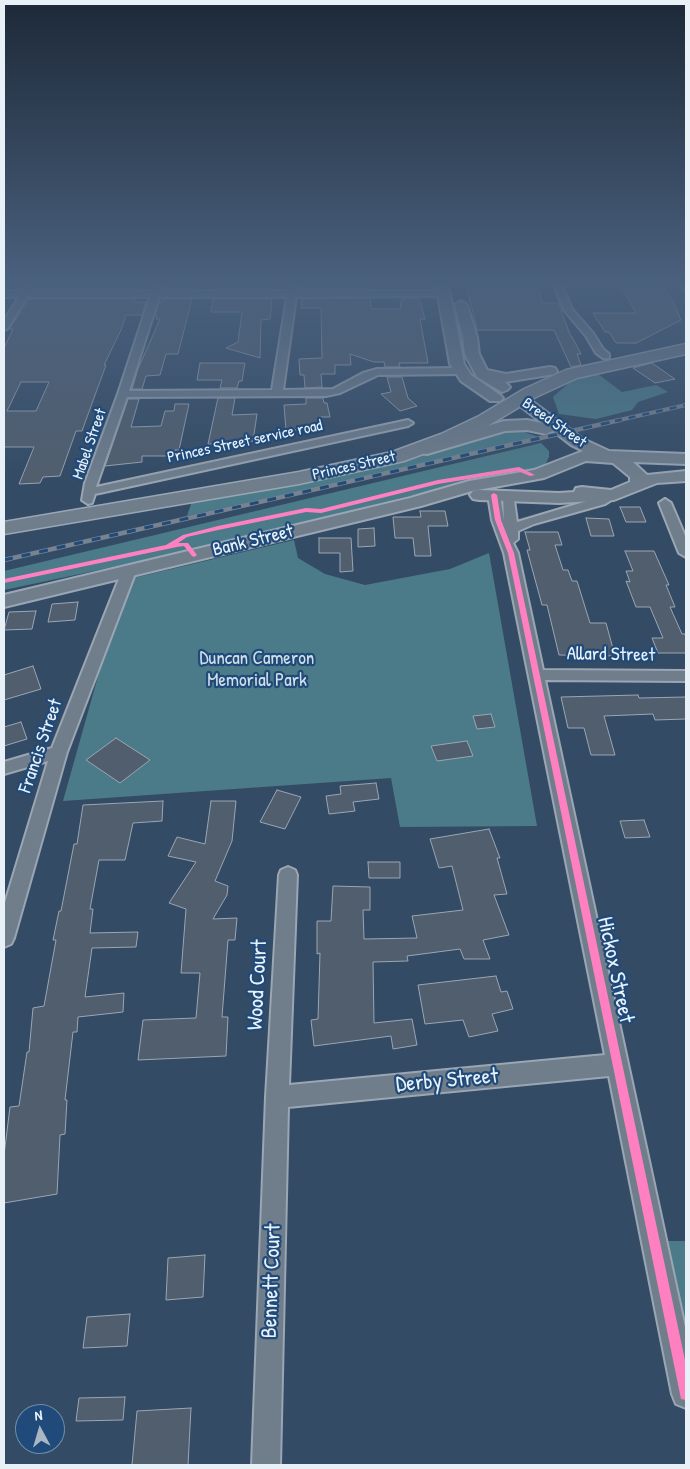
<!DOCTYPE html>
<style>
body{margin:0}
#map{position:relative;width:690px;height:1469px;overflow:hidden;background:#344b65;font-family:"Patrick Hand",sans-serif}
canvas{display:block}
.frame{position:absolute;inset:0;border:5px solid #e8f1f8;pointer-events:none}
.north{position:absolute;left:15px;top:1404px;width:50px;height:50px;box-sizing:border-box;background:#1f4a7a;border:1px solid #6f8dac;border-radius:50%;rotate:354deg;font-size:14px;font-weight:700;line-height:20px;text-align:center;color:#e8f1f8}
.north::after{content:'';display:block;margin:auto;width:18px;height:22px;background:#a9b7c5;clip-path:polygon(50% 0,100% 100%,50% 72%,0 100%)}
</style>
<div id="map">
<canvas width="690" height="1469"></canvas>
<div class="frame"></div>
<div class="north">N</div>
</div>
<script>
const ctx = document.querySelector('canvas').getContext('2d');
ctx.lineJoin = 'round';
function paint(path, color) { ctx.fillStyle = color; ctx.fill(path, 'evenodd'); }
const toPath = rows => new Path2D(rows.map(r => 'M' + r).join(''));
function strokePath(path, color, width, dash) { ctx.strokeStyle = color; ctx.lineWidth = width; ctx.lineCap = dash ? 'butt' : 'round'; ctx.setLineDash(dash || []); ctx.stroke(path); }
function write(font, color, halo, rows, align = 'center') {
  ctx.font = font + ' "Patrick Hand",sans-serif'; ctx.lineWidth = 4.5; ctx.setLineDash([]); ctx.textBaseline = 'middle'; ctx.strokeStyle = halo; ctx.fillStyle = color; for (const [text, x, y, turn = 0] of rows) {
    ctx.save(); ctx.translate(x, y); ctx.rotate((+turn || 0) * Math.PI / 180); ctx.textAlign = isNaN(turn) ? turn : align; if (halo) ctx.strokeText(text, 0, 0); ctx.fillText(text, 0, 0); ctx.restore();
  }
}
const green = toPath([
 [598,374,622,392,656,385,668,392,638,402,632,410,596,419,559,414,553,397,572,380],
 [506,430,518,430,539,437,187,516,192,501],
 [541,443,549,451,549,457,545,465,517,474,462,483,156,558,4,590,4,571],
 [294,540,298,558,325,574,365,585,450,569,489,553,537,826,400,827,391,778,63,801,125,580],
 [665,1241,686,1241,686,1337]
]);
const building = toPath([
 [41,284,142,284,139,289,37,289,41,284],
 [169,284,196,284,194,289,167,289,169,284],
 [216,284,275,284,274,289,215,289,216,284],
 [303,284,368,284,369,289,303,289,303,284],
 [466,284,537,284,543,303,558,303,571,337,572,337,581,354,577,354,581,365,571,367,554,330,477,330,466,284],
 [620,284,659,284,673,301,681,320,636,343,616,343,609,332,605,332,593,313,636,313,620,284],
 [370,298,371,309,401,309,400,300,405,300,404,298,419,298,425,319,420,319,428,363,399,363,400,367,385,367,384,362,374,362,350,354,351,365,335,365,335,374,321,374,322,387,305,388,304,375,300,375,299,359,322,358,321,308,301,308,302,299,370,298],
 [30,299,135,299,133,302,146,302,142,315,126,315,121,330,104,365,106,365,82,431,76,431,60,476,43,477,40,483,19,484,34,447,4,447,4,348,13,329,9,329,30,299],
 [21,382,49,382,36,411,7,411,21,382],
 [163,299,192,299,178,354,166,354,160,375,146,376,142,389,132,389,138,369,160,319,156,319,157,315,155,315,159,302,162,302,163,299],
 [213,299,272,299,270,319,261,320,260,358,226,348,238,342,242,312,211,312,213,299],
 [200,363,245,363,242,381,239,381,237,388,220,388,222,380,197,380,200,363],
 [652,363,662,370,675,379,655,383,633,368,652,363],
 [387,377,402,377,408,398,417,406,400,411,381,394,391,392,387,377],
 [218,398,235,398,232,415,257,414,253,441,208,444,218,398],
 [306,398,323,398,324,403,327,403,330,417,319,417,320,429,286,430,284,405,306,404,306,398],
 [128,399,139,399,131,427,161,426,165,411,174,411,175,404,189,404,179,450,175,450,174,456,142,456,142,462,105,466,128,399],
 [620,507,640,507,646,522,626,522,620,507],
 [420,511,445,511,448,526,428,526,431,556,415,556,413,538,395,538,393,517,421,517,420,511],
 [586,518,609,519,614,536,591,536,586,518],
 [374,528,375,546,358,547,358,529,374,528],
 [525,532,558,532,562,545,555,545,563,570,568,570,572,581,577,581,590,623,606,623,615,656,559,655,547,605,542,605,527,550,530,550,525,532],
 [319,538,351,538,353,571,340,572,340,553,319,553,319,538],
 [625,551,654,551,669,585,666,585,675,607,670,607,682,634,686,634,686,653,658,653,652,638,663,638,650,607,636,607,626,581,630,582,626,571,633,571,625,551],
 [78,602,75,620,48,622,52,604,78,602],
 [36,611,32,629,4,630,9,612,36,611],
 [33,666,41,689,4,700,4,675,33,666],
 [638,695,639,698,686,697,686,719,655,720,653,714,604,716,615,755,591,755,584,728,568,728,561,697,638,695],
 [491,714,495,727,477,729,473,716,491,714],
 [21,722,27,739,4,746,4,727,21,722],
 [116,738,150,760,120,783,86,760,116,738],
 [467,741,473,756,437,761,431,746,467,741],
 [376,783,379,799,353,802,355,811,329,814,326,796,341,794,340,786,376,783],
 [277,790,301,797,285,829,260,822,277,790],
 [163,801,162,821,133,823,125,860,99,860,90,909,93,909,90,933,138,932,136,947,92,948,85,997,124,993,123,1012,78,1017,77,1032,73,1032,65,1100,67,1100,65,1134,60,1135,57,1194,4,1203,4,1155,10,1107,19,1106,27,1052,29,1052,33,1008,44,1006,56,940,53,940,59,911,61,911,74,844,77,844,83,805,163,801],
 [211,801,236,801,232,841,215,881,228,886,227,895,213,919,237,918,235,940,228,940,222,1017,228,1017,226,1056,138,1060,143,1020,196,1018,200,973,181,973,186,909,169,903,196,862,168,856,177,837,205,844,211,801],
 [644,820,650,837,625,838,620,821,644,820],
 [489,829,500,858,497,858,507,894,494,895,509,935,483,940,490,959,464,959,460,949,407,956,408,961,373,962,374,1023,412,1019,417,1045,393,1049,391,1036,314,1046,311,1020,318,1019,320,953,317,954,317,921,331,921,333,886,370,887,370,910,363,910,364,939,417,938,412,916,463,910,452,866,439,868,430,839,489,829],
 [368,862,400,862,400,878,369,878,368,862],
 [496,976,501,992,507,991,513,1009,492,1014,498,1031,469,1037,463,1020,425,1024,418,985,496,976],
 [205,1255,203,1297,166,1300,168,1258,205,1255],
 [130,1314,127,1346,83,1348,87,1317,130,1314],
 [125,1397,123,1420,76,1421,79,1398,125,1397],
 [191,1408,188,1465,132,1465,137,1411,191,1408]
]);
const street = toPath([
 [29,284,33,287,31,291,152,291,155,284,158,284,162,286,161,291,289,291,290,286,294,284,298,286,298,291,444,291,447,292,447,296,296,297,283,390,333,389,363,373,377,369,460,368,465,371,460,374,378,375,340,393,326,396,127,397,96,487,408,420,413,423,408,426,95,494,92,503,88,504,82,500,85,483,118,394,150,297,27,297,7,329,4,330,4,320,19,297,4,297,4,291,22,291,26,285,29,284],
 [159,297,287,297,272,390,129,391,159,297],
 [553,284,561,284,572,309,593,333,603,349,609,354,609,358,603,358,596,353,586,336,564,310,553,284],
 [680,284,686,284,686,290,683,289,680,284],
 [494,491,500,495,504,520,503,496,509,492,513,493,517,522,597,498,609,492,617,492,619,495,605,504,534,524,518,531,518,539,513,543,518,553,543,670,686,671,686,681,545,680,686,1332,686,1408,676,1404,672,1394,609,1076,288,1107,280,1465,252,1465,266,1097,279,875,281,870,288,867,295,870,297,875,289,1085,605,1055,504,553,492,520,488,495,494,491],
 [665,499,671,503,686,538,686,557,679,553,659,503,665,499],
 [129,567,136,571,67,752,14,938,11,944,4,947,4,906,48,761,4,774,4,762,52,748,122,571,129,567]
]);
const secondary = toPath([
 [436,284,448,284,464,364,471,375,500,395,503,398,500,401,490,401,461,381,450,364,436,284],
 [461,301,467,305,477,337,479,354,487,370,506,374,550,367,555,368,557,371,555,374,505,382,510,387,507,390,502,392,477,377,465,354,463,337,455,305,461,301],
 [520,394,525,396,583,439,609,451,686,454,686,464,633,462,647,475,686,471,686,481,657,483,614,500,559,503,479,500,473,499,470,495,473,491,479,490,559,493,574,492,576,488,582,487,611,490,630,482,630,477,613,463,586,461,544,478,472,491,421,506,4,607,4,595,410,498,469,481,534,470,583,451,571,445,553,431,546,434,527,430,505,431,427,454,421,453,419,449,421,445,504,421,527,420,542,423,515,402,512,399,515,396,520,394]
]);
const highway = toPath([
 [686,344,686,354,577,378,536,397,491,424,455,442,404,461,299,484,4,534,4,522,299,472,392,452,441,434,479,416,524,389,566,370,686,344]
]);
const railFar1 = toPath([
 [615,421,686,405]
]);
const rail = toPath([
 [4,560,620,420]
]);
const cycleway = toPath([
 [519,467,535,475,530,476,518,471,438,484,321,513,306,512,218,530,187,537,178,543,188,543,197,555,194,557,192,556,184,546,177,547,4,583,4,579,166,545,183,535,218,526,306,508,321,509,438,480,519,467],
 [494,493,497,495,501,520,514,553,686,1365,686,1400,681,1399,680,1394,508,553,495,520,491,495,494,493]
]);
const farStreetnames = [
 ["Breed Street",554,423,35],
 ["Princes Street service road",245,442,-12],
 ["Mabel Street",90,444,-71],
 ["Princes Street",354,466,-13]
];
const streetNames = [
 ["Bank Street",253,541,-14],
 ["Allard Street",611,655,1],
 ["Francis Street",41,746,-71]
];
const parkNames = [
 ["Duncan Cameron",257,659],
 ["Memorial Park",257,681]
];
const nearStreetnames = [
 ["Hickox Street",615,970,78],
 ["Wood Court",258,985,-87],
 ["Derby Street",447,1081,-5],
 ["Bennett Court",272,1281,-88]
];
paint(green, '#4b7b89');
paint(building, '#515e6d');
strokePath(building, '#9aa6b3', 1);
strokePath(street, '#9aa6b3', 4);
strokePath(secondary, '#9aa6b3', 4);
strokePath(highway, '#9aa6b3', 3);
paint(street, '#707e8c');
paint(secondary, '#707e8c');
paint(highway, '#707e8c');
strokePath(railFar1, '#778390', 4);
strokePath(rail, '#778390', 4.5);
strokePath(railFar1, '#1f4a7a', 2.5, [7]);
strokePath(rail, '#1f4a7a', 3, [9]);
paint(cycleway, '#ff80c0');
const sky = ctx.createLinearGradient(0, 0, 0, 489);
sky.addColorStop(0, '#1d2938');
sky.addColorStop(0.58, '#4a617e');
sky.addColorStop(1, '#4a617e00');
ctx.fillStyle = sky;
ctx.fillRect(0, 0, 690, 489);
write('16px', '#e8f1f8', '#1f4a7a', farStreetnames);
write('19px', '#e8f1f8', '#1f4a7a', streetNames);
write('19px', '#d1e0e8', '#1f4a7a', parkNames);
write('22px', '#e8f1f8', '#1f4a7a', nearStreetnames);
</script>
